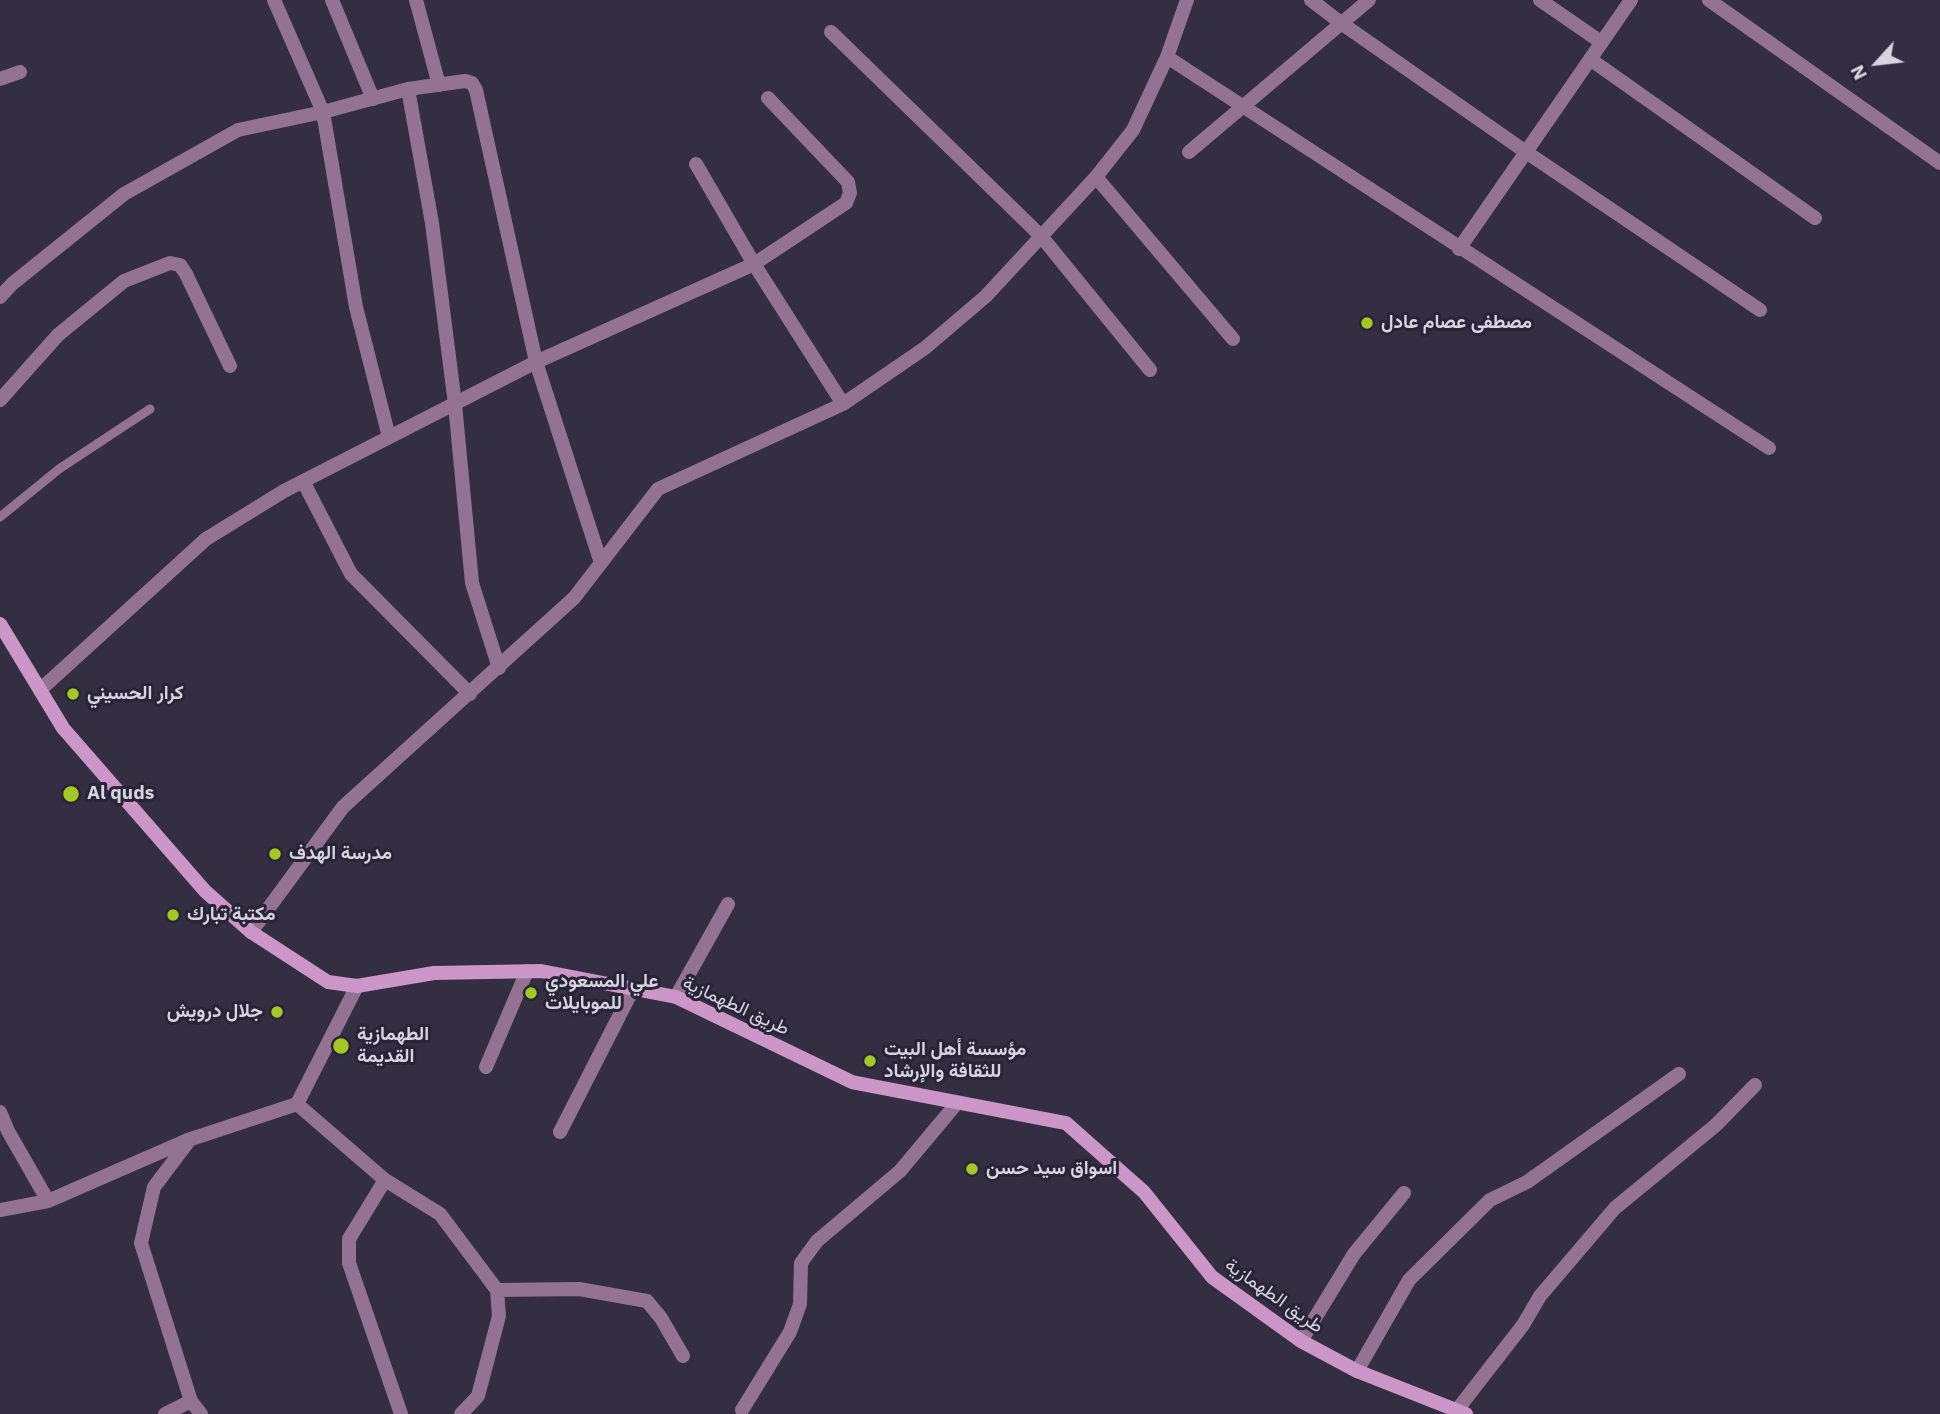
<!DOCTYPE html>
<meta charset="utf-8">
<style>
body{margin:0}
#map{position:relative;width:1940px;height:1414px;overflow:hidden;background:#332e42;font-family:"IBM Plex Sans",sans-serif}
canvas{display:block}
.north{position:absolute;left:1842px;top:28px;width:70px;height:70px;-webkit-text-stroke:5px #292437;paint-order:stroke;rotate:243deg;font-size:19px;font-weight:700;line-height:28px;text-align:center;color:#d6d4e1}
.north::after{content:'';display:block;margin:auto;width:24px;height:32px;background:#d6d4e1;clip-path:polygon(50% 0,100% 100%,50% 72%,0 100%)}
</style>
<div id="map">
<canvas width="1940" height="1414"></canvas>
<div class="north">N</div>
</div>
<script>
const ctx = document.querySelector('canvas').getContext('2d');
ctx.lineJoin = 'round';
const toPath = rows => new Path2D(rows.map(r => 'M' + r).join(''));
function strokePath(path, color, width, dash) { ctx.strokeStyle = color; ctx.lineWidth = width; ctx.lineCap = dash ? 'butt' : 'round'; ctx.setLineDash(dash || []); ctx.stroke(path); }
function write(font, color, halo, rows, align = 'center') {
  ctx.font = font + ' "IBM Plex Sans",Vazirmatn,sans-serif'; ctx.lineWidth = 6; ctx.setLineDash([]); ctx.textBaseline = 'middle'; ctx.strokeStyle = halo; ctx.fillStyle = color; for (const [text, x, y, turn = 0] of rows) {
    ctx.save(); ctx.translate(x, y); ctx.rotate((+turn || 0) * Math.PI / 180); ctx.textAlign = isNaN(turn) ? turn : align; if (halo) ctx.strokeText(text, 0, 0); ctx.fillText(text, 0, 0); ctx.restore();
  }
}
const lane = toPath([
 [0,517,59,469,150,409]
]);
const street = toPath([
 [274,0,323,112,356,307,389,437],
 [332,0,373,99],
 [416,0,439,85],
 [1311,0,1341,23,1526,152,1760,310],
 [1540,0,1601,42],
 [1709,0,1940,163],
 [831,32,1041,236,1150,370],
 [1167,57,1769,448],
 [1590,59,1815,218],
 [0,79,20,72],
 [408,89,432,223,455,404,472,583,499,668],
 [1189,152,1369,0],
 [696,164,754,264,843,404],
 [1096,177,1233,339],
 [1459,249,1631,0],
 [0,297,12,284,124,194,238,130,323,112,408,89,465,81,472,83,476,90,536,362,601,563],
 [0,400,58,335,124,281,170,263,180,265,186,274,230,366],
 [303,481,351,574,470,694],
 [40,690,206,539,284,491,536,362,754,264,846,203,850,193,848,182,768,98],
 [251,932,343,807,574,598,658,489,843,404,925,348,986,296,1096,177,1133,130,1167,57,1187,0],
 [676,997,728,904],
 [486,1067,527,971],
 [297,1104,385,1180,440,1214,497,1290,499,1316,478,1396,461,1414],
 [0,1112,8,1131,48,1201],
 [560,1132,633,989],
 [188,1142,154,1187,141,1243,191,1401,201,1414],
 [385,1180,349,1239,349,1263,401,1414],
 [0,1210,48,1201,188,1140,297,1104,357,986],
 [497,1290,579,1289,647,1301,661,1318,683,1356],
 [1301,1341,1354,1254,1404,1193],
 [1357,1371,1409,1280,1490,1200,1527,1182,1679,1074],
 [742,1410,790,1332,800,1304,801,1263,817,1241,900,1171,957,1103],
 [1457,1410,1523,1325,1540,1296,1615,1208,1716,1125,1755,1085],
 [165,1414,191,1401]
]);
const secondary = toPath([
 [0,624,63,728,205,891,251,932,328,982,357,986,434,973,541,971,676,997,852,1082,1066,1123,1144,1192,1212,1277,1301,1341,1357,1371,1466,1414]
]);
const markers = [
 [1367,323,7,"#a4c824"],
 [73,694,7,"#a4c824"],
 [71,794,9,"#a4c824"],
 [275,854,7,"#a4c824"],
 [173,915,7,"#a4c824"],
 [531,993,7,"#a4c824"],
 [277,1012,7,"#a4c824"],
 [341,1046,9,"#a4c824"],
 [870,1061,7,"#a4c824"],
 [972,1169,7,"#a4c824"]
];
const poiNames = [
 ["مصطفى عصام عادل",1381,323],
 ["كرار الحسيني",87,694],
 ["Al quds",87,794],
 ["مدرسة الهدف",289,854],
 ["مكتبة تبارك",187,915],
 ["علي المسعودي",545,982],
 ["للموبايلات",545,1004],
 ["جلال درويش",263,1012,"right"],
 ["الطهمازية",357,1035],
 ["القديمة",357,1057],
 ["مؤسسة أهل البيت",884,1050],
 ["للثقافة والإرشاد",884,1072],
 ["اسواق سيد حسن",986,1169]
];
const streetNames = [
 ["طريق الطهمازية",736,1006,25],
 ["طريق الطهمازية",1274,1296,35]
];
strokePath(lane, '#947392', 9);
strokePath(street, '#947392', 14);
strokePath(secondary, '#cc97c8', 14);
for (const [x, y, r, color] of markers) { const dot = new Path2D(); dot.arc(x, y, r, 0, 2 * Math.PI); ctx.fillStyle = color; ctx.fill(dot); strokePath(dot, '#292437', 2.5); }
write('bold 19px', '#d6d4e1', '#292437', poiNames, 'left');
write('19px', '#d6d4e1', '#292437', streetNames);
</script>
